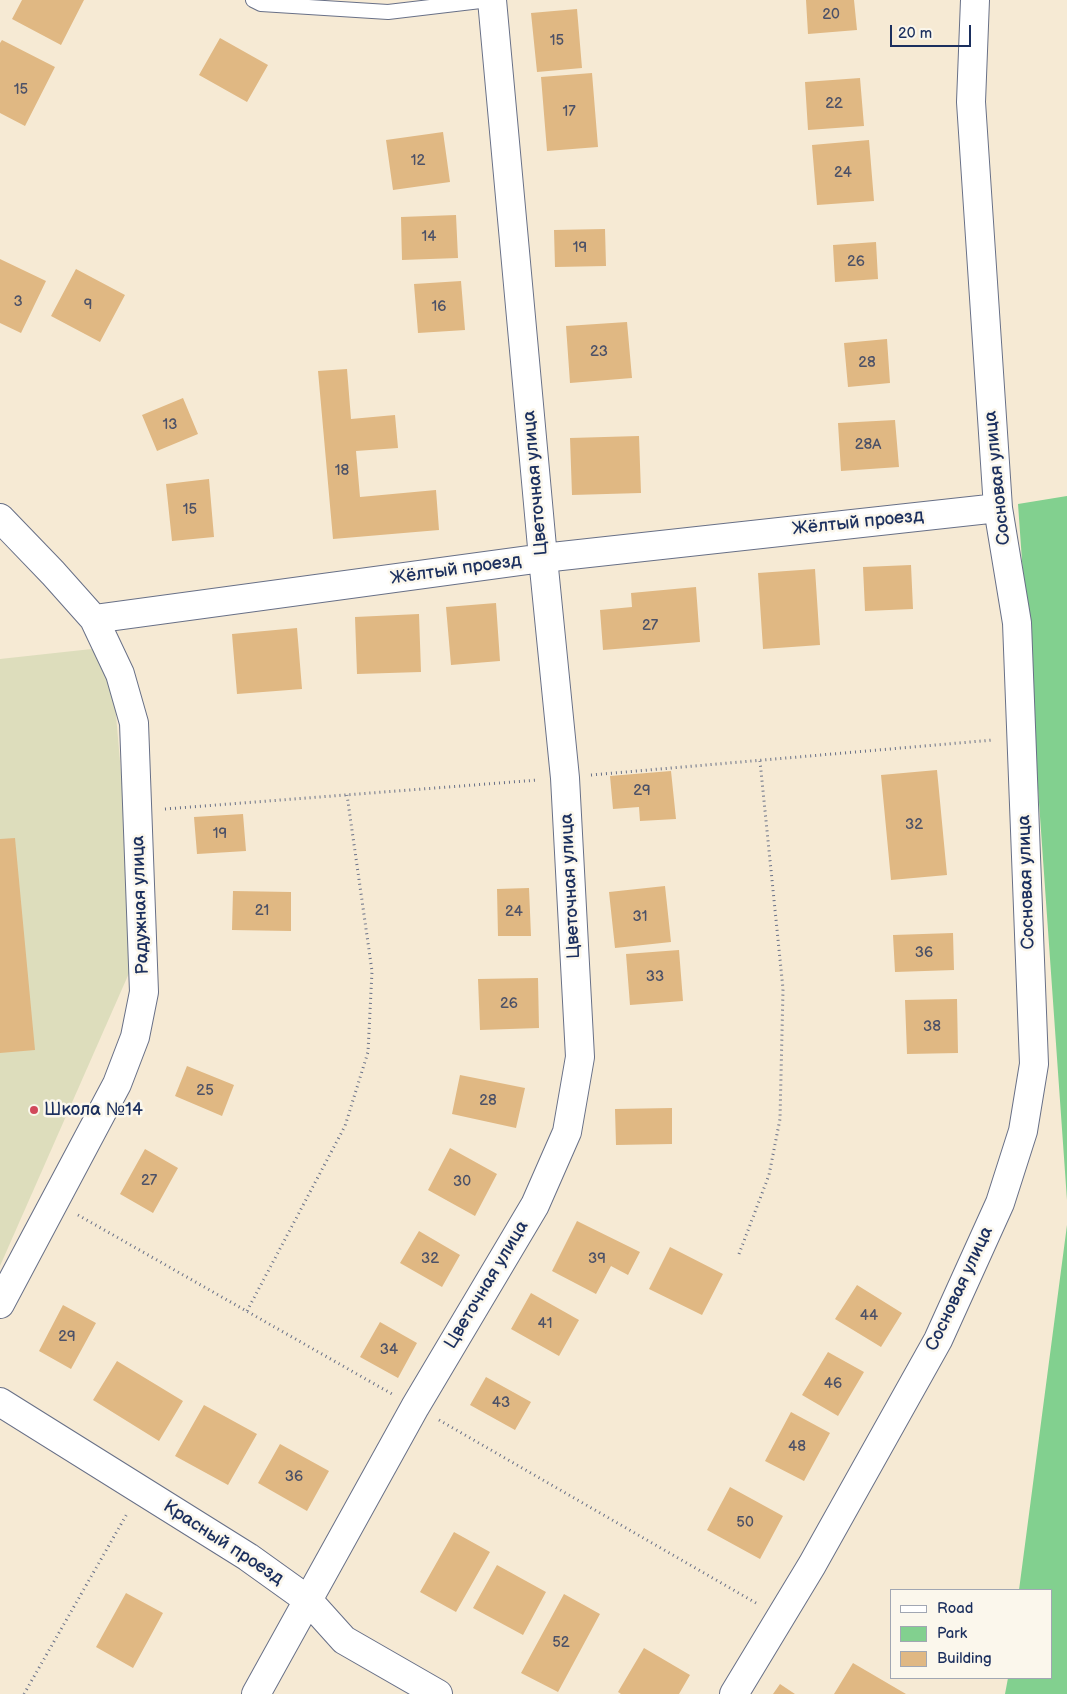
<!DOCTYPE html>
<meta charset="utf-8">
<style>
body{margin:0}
#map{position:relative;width:1067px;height:1694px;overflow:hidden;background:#f6ead4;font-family:"Balsamiq Sans",sans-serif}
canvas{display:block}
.legend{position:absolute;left:890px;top:1589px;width:162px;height:90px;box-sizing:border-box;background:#fbf7ec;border:1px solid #a1a7b3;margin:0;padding:6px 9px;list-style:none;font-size:15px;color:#1b2f5e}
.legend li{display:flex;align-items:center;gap:10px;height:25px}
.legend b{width:25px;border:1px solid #a1a7b3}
.scale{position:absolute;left:890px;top:25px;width:81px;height:22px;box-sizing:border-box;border:2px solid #1b2f5e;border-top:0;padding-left:6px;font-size:15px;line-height:18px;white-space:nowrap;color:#1b2f5e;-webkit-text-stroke:4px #fbf7ec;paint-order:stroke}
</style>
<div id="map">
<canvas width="1067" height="1694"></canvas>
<ul class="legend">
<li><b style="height:6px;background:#fff"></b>Road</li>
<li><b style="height:14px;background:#82d08f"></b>Park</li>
<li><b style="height:14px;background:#e0b883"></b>Building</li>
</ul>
<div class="scale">20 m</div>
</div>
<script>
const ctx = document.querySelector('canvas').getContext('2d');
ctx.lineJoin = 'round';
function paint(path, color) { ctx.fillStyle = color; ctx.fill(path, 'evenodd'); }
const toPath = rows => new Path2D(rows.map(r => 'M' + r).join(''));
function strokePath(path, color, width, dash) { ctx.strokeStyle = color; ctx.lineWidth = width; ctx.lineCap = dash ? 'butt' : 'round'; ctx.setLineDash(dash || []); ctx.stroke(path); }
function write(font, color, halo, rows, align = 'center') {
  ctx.font = font + ' "Balsamiq Sans",sans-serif'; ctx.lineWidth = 5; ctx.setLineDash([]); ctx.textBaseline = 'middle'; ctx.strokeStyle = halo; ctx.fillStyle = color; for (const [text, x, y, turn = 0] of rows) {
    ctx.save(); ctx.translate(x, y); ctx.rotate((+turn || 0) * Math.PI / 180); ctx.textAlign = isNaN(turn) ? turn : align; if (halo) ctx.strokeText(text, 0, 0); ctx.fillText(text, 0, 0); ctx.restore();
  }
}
const built = toPath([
 [110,647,137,955,0,1266,0,659]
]);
const green = toPath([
 [1067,496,1067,1200,1018,504],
 [1067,1225,1067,1694,1005,1694,1008,1678,1051,1678,1051,1590,1019,1590]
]);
const building = toPath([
 [22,0,84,0,61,45,12,19],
 [806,0,854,0,857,30,808,34],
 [577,9,582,68,537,72,531,13],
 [220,38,268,65,247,102,199,75],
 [2,40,55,67,25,126,0,113,0,43],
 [592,73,598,147,547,151,541,77],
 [860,78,864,126,808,130,805,82],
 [443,132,450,182,393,190,386,140],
 [869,140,874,201,817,205,812,145],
 [456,215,458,258,402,260,401,217],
 [605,229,606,266,555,267,554,230],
 [876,242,878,279,835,282,833,245],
 [0,259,46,281,21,333,0,323],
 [76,269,125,295,100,342,51,316],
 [461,281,465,330,418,333,414,284],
 [627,322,632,378,570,383,566,326],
 [887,339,890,383,848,387,844,343],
 [347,369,351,419,395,415,398,448,356,451,360,497,436,490,439,530,333,539,318,371],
 [183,398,198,434,157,451,142,415],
 [895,420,899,467,841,471,838,423],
 [639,436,641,493,572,495,570,438],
 [209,479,214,537,172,541,166,484],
 [911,565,913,609,865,611,863,567],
 [815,569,820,645,763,649,758,573],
 [696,587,700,642,603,650,600,610,632,607,631,593],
 [496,603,500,661,451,665,446,607],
 [419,614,421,672,357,674,355,617],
 [297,628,302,689,237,694,232,634],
 [937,770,947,875,891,880,881,775],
 [671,771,676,819,640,821,639,807,613,809,610,776],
 [243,814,246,851,197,854,194,817],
 [15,838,35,1050,0,1053,0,839],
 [665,886,671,942,615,948,609,892],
 [529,888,531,936,498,936,497,889],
 [233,891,291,892,291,931,232,930],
 [953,933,954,970,895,972,893,935],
 [679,950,683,1001,630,1005,626,954],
 [538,978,539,1028,480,1030,478,979],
 [957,999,958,1053,907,1054,905,1000],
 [187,1066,234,1085,222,1116,175,1096],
 [460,1075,525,1088,516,1128,452,1114],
 [672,1108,672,1144,616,1145,615,1109],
 [450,1148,497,1174,475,1216,428,1190],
 [145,1149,178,1168,153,1213,120,1194],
 [577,1221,640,1252,628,1275,611,1266,596,1294,552,1271],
 [419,1231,460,1255,442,1287,400,1263],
 [670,1247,723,1274,702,1315,649,1289],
 [857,1285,902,1313,881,1347,835,1319],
 [531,1293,579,1320,559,1356,511,1329],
 [63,1305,96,1323,71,1369,39,1351],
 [380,1322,417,1343,398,1378,360,1357],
 [828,1352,864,1372,838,1416,802,1395],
 [117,1361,183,1401,159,1441,93,1400],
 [486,1377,531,1402,515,1430,470,1405],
 [204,1405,257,1434,228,1485,175,1456],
 [791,1412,830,1433,804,1481,765,1461],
 [280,1444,329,1471,307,1511,258,1483],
 [730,1487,783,1516,760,1559,707,1530],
 [454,1532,490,1552,456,1612,420,1592],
 [497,1565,546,1592,523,1635,473,1608],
 [126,1593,163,1613,133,1668,96,1647],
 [564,1594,600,1614,558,1692,521,1673],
 [644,1648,690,1675,679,1694,621,1694,618,1692],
 [853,1663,906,1694,834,1694],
 [780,1684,795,1694,773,1694]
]);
const path = toPath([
 [591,775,993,740],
 [165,809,538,780],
 [78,1215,392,1394],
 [739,1254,769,1175,780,1119,783,989,760,761],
 [247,1311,345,1126,368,1052,372,971,347,795],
 [439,1420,756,1603],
 [24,1694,128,1512]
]);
const service = toPath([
 [253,0,261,4,388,12,489,0]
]);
const minor = toPath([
 [0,518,53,573,94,619,120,674,134,723,144,992,135,1037,117,1084,0,1304],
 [94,619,543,558,998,508],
 [0,1402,248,1557,308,1600,344,1640,438,1694],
 [256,1694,415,1407,535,1205,567,1132,580,1057,565,778,543,558,492,0],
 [734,1694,812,1565,938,1340,1000,1203,1023,1131,1034,1064,1017,623,998,508,971,102,975,0]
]);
const markers = [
 [34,1110,5,"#d1495b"]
];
const numberNames = [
 ["20",831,15],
 ["15",557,41],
 ["15",21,90],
 ["22",834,104],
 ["17",569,112],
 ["12",418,161],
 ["24",843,173],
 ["14",429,237],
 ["19",580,248],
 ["26",856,262],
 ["3",18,302],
 ["9",88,305],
 ["16",439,307],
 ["23",599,352],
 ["28",867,363],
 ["13",170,425],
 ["28А",868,445],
 ["18",342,471],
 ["15",190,510],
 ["27",650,626],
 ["29",642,791],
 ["32",914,825],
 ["19",220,834],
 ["21",262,911],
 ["24",514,912],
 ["31",640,917],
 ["36",924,953],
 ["33",655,977],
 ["26",509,1004],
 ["38",932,1027],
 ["25",205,1091],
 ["28",488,1101],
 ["27",149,1181],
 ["30",462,1182],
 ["32",430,1259],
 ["39",597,1259],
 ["44",869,1316],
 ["41",545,1324],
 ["29",67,1337],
 ["34",389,1350],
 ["46",833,1384],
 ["43",501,1403],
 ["48",797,1447],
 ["36",294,1477],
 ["50",745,1523],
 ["52",561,1643]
];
const streetNames = [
 ["Сосновая улица",998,478,-96],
 ["Цветочная улица",536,483,-95],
 ["Жёлтый проезд",858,523,-6],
 ["Жёлтый проезд",456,570,-8],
 ["Сосновая улица",1027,882,-92],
 ["Цветочная улица",571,886,-93],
 ["Радужная улица",141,905,-92],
 ["Цветочная улица",487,1285,-59],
 ["Сосновая улица",960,1289,-65],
 ["Красный проезд",223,1543,33]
];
const poiNames = [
 ["Школа №14",44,1110]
];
paint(built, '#ddddbc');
paint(green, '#82d08f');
paint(building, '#e0b883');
strokePath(service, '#687087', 16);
strokePath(minor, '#687087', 30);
strokePath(path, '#687087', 3, [1, 4]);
strokePath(service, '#fff', 14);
strokePath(minor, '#fff', 28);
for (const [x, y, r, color] of markers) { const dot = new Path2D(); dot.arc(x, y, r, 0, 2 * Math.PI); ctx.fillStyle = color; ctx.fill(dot); strokePath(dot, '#fbf7ec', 2); }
write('15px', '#4c5167', null, numberNames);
write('18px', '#1b2f5e', '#fbf7ec', streetNames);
write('18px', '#1b2f5e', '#fbf7ec', poiNames, 'left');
</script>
